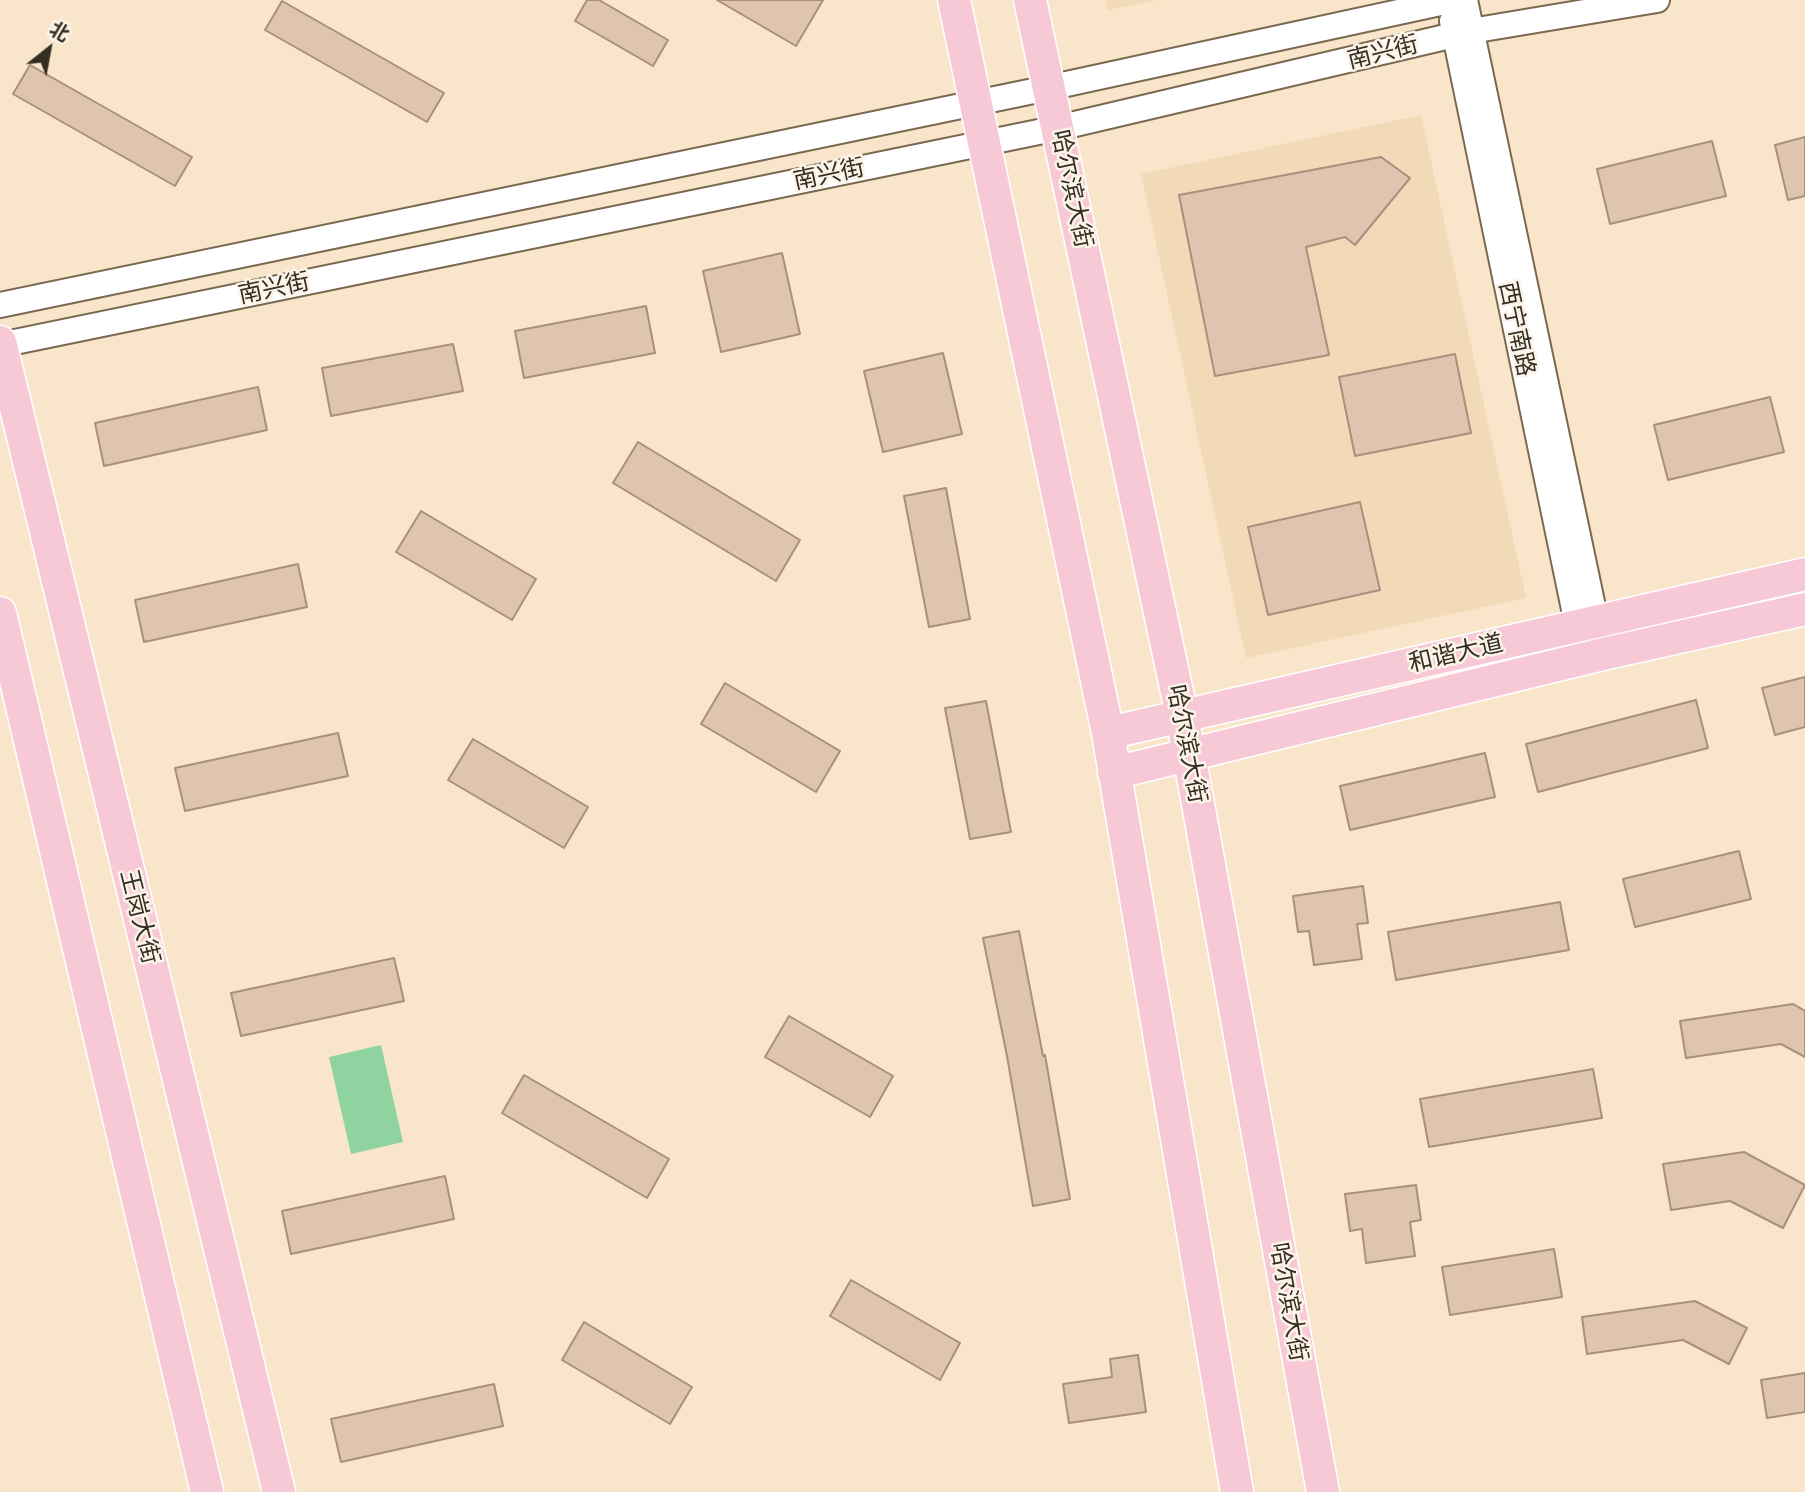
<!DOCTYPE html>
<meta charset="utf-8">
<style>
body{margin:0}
#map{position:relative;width:1805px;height:1492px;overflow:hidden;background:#f9e5ca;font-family:Merriweather,"Noto Sans SC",serif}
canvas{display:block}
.north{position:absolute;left:14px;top:14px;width:70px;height:70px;-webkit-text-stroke:5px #fcf4e9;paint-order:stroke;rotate:31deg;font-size:19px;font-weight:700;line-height:28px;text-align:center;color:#352e23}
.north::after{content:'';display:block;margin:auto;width:24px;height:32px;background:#352e23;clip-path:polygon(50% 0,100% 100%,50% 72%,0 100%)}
</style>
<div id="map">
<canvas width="1805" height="1492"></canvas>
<div class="north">北</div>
</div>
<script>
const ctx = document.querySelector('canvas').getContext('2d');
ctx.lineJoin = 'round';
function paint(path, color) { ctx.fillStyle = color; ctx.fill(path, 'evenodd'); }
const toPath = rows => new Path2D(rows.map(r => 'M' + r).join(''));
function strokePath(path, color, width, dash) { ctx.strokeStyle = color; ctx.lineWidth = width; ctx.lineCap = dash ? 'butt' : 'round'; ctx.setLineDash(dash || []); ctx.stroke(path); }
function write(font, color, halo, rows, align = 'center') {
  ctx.font = font + ' Merriweather,"Noto Sans SC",serif'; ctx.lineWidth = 5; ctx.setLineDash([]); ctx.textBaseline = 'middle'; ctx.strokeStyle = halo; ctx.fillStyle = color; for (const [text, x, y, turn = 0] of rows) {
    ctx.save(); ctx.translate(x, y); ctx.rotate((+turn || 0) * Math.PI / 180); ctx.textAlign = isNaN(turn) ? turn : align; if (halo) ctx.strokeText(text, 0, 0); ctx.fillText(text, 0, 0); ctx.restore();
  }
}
const built = toPath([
 [1106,0,1157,0,1108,10],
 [1421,115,1526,598,1246,658,1141,174]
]);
const green = toPath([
 [381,1045,403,1142,351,1154,329,1057]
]);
const building = toPath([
 [587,0,599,0,668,40,653,66,575,21,587,0],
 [717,0,823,0,796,46,717,0],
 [282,1,444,93,427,122,265,30,282,1],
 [30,65,192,157,175,186,13,94,30,65],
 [1805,137,1805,196,1788,200,1775,145,1805,137],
 [1712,141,1726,196,1610,224,1597,169,1712,141],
 [1381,157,1410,178,1355,245,1345,237,1306,247,1329,355,1215,376,1179,195,1381,157],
 [782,253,800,334,721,352,703,271,782,253],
 [646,306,655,353,524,378,515,331,646,306],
 [453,344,463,391,331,416,322,368,453,344],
 [943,353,962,434,883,452,864,371,943,353],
 [1455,354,1471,433,1355,456,1339,377,1455,354],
 [258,387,267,430,104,466,95,423,258,387],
 [1770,397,1784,452,1668,480,1654,425,1770,397],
 [638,442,800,540,776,581,613,483,638,442],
 [946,488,970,619,929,627,904,496,946,488],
 [1360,502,1380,590,1268,615,1248,527,1360,502],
 [421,511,536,579,512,620,396,552,421,511],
 [298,564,307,607,144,642,135,600,298,564],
 [1805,677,1805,727,1775,735,1762,688,1805,677],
 [725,683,840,751,816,792,701,724,725,683],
 [1696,700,1708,748,1538,792,1526,744,1696,700],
 [986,701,1011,832,970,839,945,708,986,701],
 [338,733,348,776,185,811,175,768,338,733],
 [473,739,588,807,564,848,448,780,473,739],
 [1485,753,1495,797,1350,830,1340,786,1485,753],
 [1739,851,1751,899,1635,927,1623,879,1739,851],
 [1363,886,1368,923,1357,924,1362,959,1314,965,1309,931,1298,932,1293,896,1363,886],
 [1560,902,1569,950,1396,980,1388,932,1560,902],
 [1019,931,1043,1056,1045,1055,1070,1199,1033,1206,1007,1056,983,938,1019,931],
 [394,958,404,1001,241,1036,231,993,394,958],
 [1793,1004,1805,1011,1805,1057,1781,1044,1686,1058,1680,1021,1793,1004],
 [789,1016,893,1076,870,1117,765,1057,789,1016],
 [1593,1069,1602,1118,1429,1147,1420,1099,1593,1069],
 [524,1075,669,1159,647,1198,502,1113,524,1075],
 [1744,1152,1805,1185,1783,1228,1730,1201,1671,1210,1663,1164,1744,1152],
 [445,1176,454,1219,291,1254,282,1211,445,1176],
 [1416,1185,1421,1220,1410,1222,1415,1256,1366,1263,1362,1229,1350,1231,1345,1194,1416,1185],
 [1554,1249,1562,1297,1450,1315,1442,1267,1554,1249],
 [851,1280,960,1343,940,1380,830,1316,851,1280],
 [1695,1301,1747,1328,1729,1364,1683,1340,1587,1354,1582,1317,1695,1301],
 [584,1322,692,1387,670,1424,562,1360,584,1322],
 [1138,1355,1146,1412,1069,1423,1063,1384,1112,1377,1110,1359,1138,1355],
 [1805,1373,1805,1412,1767,1418,1761,1380,1805,1373],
 [494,1384,503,1426,341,1462,331,1419,494,1384]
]);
const minor = toPath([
 [1465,0,1600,640],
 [1452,21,1581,643],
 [0,305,1048,88,1454,0],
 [0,345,1058,128,1471,31,1657,0]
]);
const major = toPath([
 [954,0,1108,733,1237,1492],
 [1030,0,1182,716,1323,1492],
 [0,342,279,1492],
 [0,613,207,1492],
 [1108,733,1805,574],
 [1114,773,1603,654,1805,609]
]);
const streetNames = [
 ["南兴街",1383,53,-14],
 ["南兴街",829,175,-12],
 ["哈尔滨大街",1071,189,78],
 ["南兴街",274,289,-12],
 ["西宁南路",1516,329,78],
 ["和谐大道",1456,654,-13],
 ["哈尔滨大街",1186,744,79],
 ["王岗大街",139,917,76],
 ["哈尔滨大街",1288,1302,80]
];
paint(built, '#f2dab8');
paint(green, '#8fd3a0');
paint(building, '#dfc4af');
strokePath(building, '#aa907c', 2);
strokePath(minor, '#7a6950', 28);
strokePath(major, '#fff', 35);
strokePath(minor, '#fff', 24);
strokePath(major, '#f7c9d6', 32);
write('24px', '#352e23', '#fcf4e9', streetNames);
</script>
